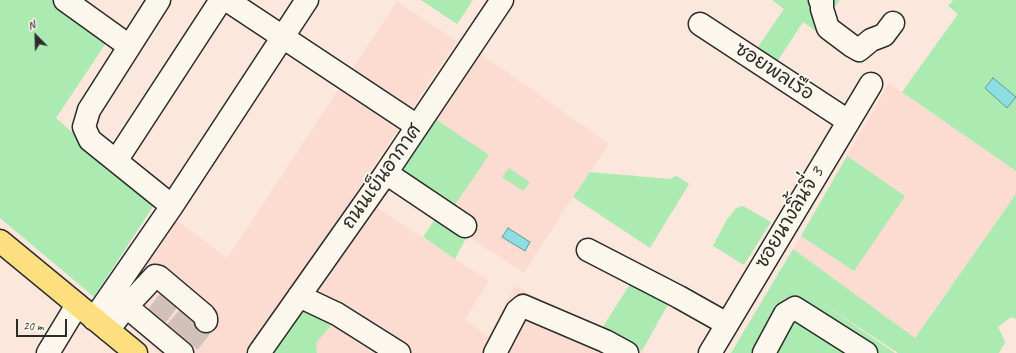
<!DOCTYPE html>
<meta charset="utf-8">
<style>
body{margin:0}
#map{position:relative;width:1016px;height:353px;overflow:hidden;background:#fce7dc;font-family:Caveat,sans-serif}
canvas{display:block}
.north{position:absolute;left:16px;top:16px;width:40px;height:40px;-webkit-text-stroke:3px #fbf7ec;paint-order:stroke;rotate:337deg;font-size:11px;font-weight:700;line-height:16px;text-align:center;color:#2b2b2b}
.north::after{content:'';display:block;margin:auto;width:14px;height:18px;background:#2b2b2b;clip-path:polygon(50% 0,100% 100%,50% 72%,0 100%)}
.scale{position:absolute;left:16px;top:319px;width:51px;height:18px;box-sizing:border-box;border:2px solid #2b2b2b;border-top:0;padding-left:5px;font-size:12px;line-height:14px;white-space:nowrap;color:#2b2b2b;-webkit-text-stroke:3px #fbf7ec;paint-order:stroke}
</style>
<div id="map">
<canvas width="1016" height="353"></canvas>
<div class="north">N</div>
<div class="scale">20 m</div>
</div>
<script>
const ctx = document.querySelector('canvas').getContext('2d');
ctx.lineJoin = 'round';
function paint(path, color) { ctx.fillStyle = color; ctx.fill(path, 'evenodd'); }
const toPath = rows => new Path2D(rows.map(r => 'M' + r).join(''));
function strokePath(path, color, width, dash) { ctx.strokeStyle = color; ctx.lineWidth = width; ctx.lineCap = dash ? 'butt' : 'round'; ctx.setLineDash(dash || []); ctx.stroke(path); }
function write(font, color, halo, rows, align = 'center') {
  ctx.font = font + ' Caveat,"Playpen Sans Thai",sans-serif'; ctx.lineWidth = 4; ctx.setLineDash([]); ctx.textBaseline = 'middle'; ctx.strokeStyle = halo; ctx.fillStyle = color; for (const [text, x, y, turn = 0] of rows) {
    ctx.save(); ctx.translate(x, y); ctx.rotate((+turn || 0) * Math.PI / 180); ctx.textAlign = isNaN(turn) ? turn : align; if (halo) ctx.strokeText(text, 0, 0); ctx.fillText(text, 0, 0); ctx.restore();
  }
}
const built = toPath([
 [397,1,457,41,284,301,248,353,159,353,103,304,176,220,227,258],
 [477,51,609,144,566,207,524,273,434,214,432,117],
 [889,83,1016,171,1016,194,904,353,898,353,779,274],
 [374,206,489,281,465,319,488,337,515,286,645,353,276,353,319,297,315,290]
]);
const green = toPath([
 [0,0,80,0,116,28,56,118,154,205,94,297,0,218],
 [421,0,473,0,457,24],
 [772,0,840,0,828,16,870,52,862,64,803,22,773,68,753,54,784,9],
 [953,0,1016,0,1016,171,902,92,958,14,948,6],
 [432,117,489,155,450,212,394,176],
 [847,156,905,196,854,271,801,236],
 [509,168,530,182,523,191,502,177],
 [590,172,670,179,677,176,689,184,650,248,573,197],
 [1016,194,1016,319,1011,317,998,327,1005,342,999,353,898,353,819,301,895,353,731,353,793,249,915,338],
 [743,206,771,222,744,265,713,246,726,221,736,208],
 [437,216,467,236,455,259,423,237],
 [635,276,671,299,642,351,601,330],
 [303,311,332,324,316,343,317,353,274,353]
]);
const water = toPath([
 [993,78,1016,97,1007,108,985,88,993,78],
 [508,228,530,242,525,251,502,237,508,228]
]);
const minorTunnel = toPath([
 [156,317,173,295],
 [175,332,193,311],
 [189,343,206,321]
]);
const minor = toPath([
 [65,0,129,46],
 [159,0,89,110,84,127,90,140,172,206],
 [227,0,417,126],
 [820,0,822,1,822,9,828,28,852,46,859,50,871,40,884,35,893,23],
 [700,24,848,121],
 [116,161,221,0],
 [386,173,465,226],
 [588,250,679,297,727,324],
 [299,296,337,314,399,353],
 [115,297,182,353],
 [94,319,172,206,307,0],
 [108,330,126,307,155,276,159,277,204,315,206,318,206,321],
 [48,353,77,305],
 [259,353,386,173,502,0],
 [495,353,517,311,523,306,605,341,627,353],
 [710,353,871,84],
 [764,353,785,314,795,308,866,353]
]);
const major = toPath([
 [0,241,136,353]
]);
const streetNames = [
 ["ซอยพลเรือ",774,72,33],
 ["ถนนเย็นอากาศ",382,177,-55],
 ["ซอยนางลิ้นจี่ 3",790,218,-59]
];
paint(built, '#fcdcd1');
paint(green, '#abeab1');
paint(water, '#8cdee3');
strokePath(water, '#659699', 1);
strokePath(minorTunnel, '#d2c1b9', 22, [22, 11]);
strokePath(minor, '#2b2b2b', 25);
strokePath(major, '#2b2b2b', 25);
strokePath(minor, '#fbf7ec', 22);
strokePath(major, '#fedf80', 22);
write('19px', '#2b2b2b', '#fbf7ec', streetNames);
</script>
